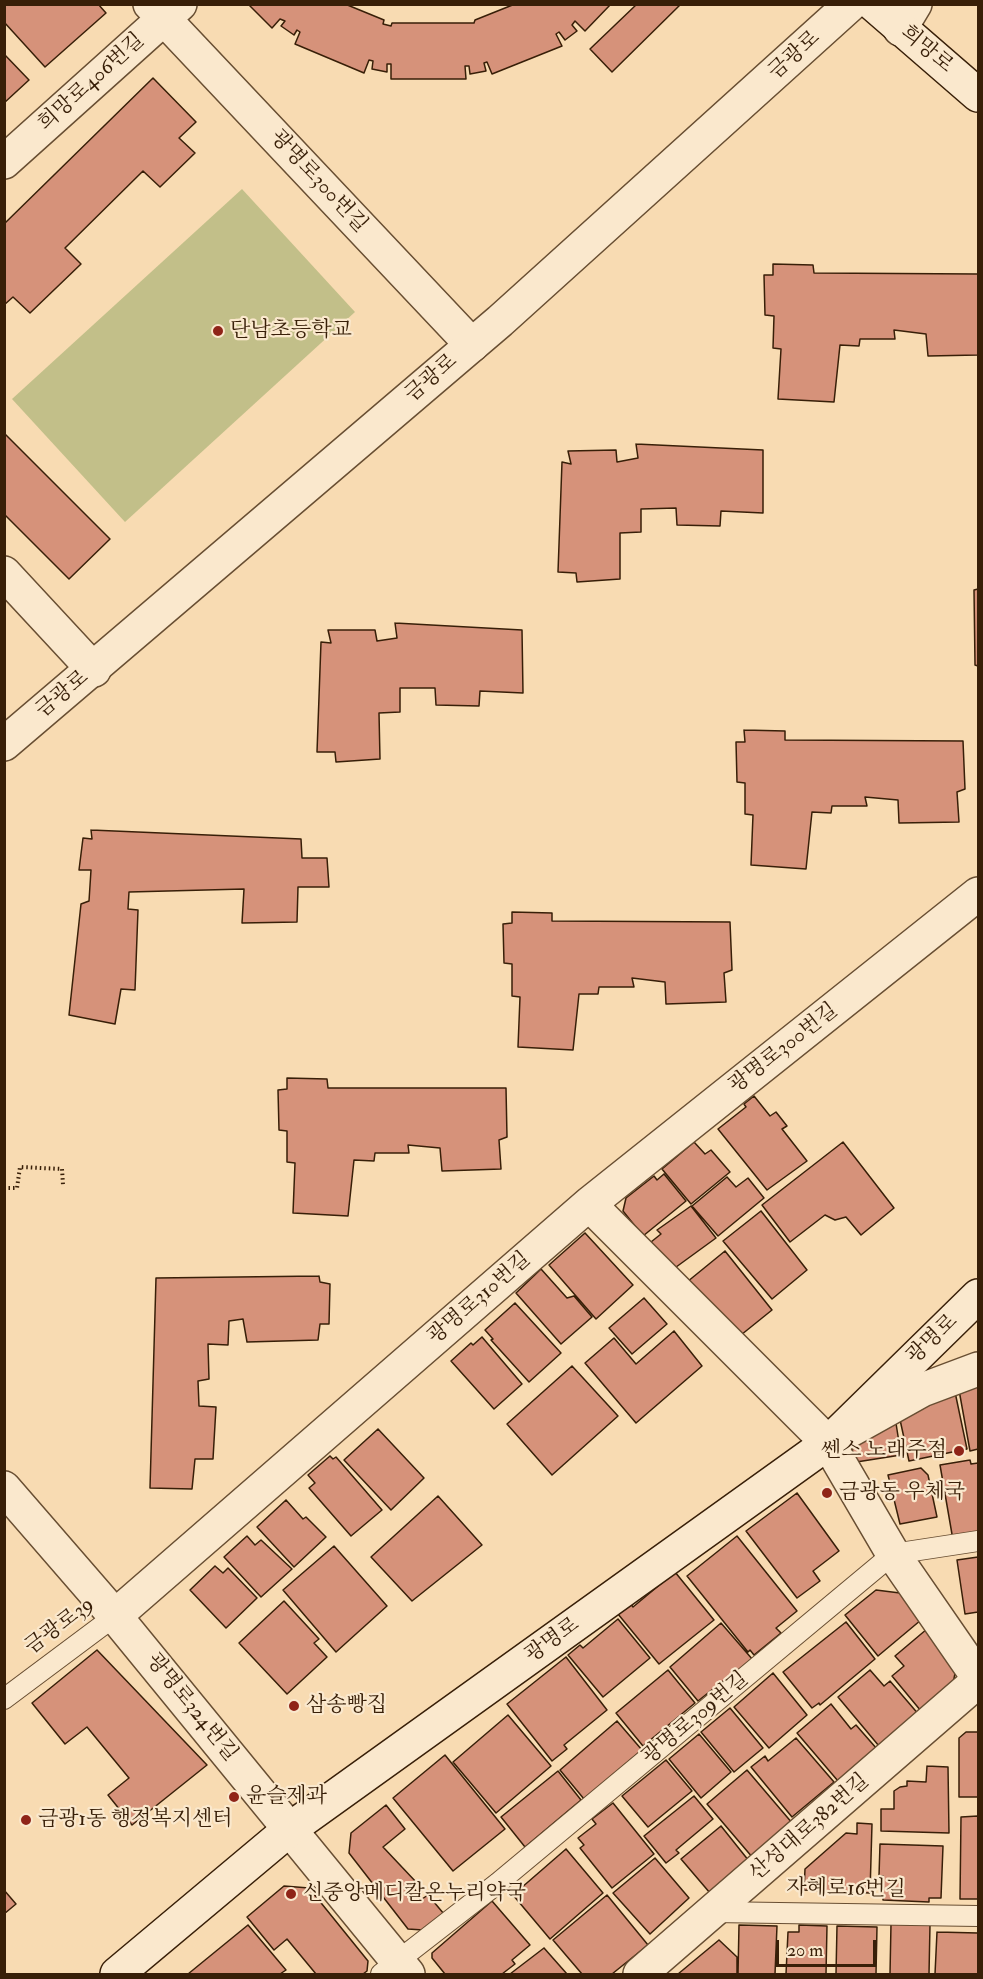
<!DOCTYPE html>
<meta charset="utf-8">
<style>
body{margin:0}
#map{position:relative;width:983px;height:1979px;overflow:hidden;background:#f8dbb2;font-family:"IM FELL Double Pica",serif}
canvas{display:block}
.frame{position:absolute;inset:0;border:6px solid #381f08;pointer-events:none}
.scale{position:absolute;left:776px;top:1940px;width:100px;height:27px;box-sizing:border-box;border:3px solid #381f08;border-top:0;padding-left:8px;font-size:18px;line-height:21px;white-space:nowrap;color:#381f08;-webkit-text-stroke:4px #fae8cd;paint-order:stroke}
</style>
<div id="map">
<canvas width="983" height="1979"></canvas>
<div class="frame"></div>
<div class="scale">20 m</div>
</div>
<script>
const ctx = document.querySelector('canvas').getContext('2d');
ctx.lineJoin = 'round';
function paint(path, color) { ctx.fillStyle = color; ctx.fill(path, 'evenodd'); }
const toPath = rows => new Path2D(rows.map(r => 'M' + r).join(''));
function strokePath(path, color, width, dash) { ctx.strokeStyle = color; ctx.lineWidth = width; ctx.lineCap = dash ? 'butt' : 'round'; ctx.setLineDash(dash || []); ctx.stroke(path); }
function write(font, color, halo, rows, align = 'center') {
  ctx.font = font + ' "IM FELL Double Pica","Noto Serif KR",serif'; ctx.lineWidth = 4.5; ctx.setLineDash([]); ctx.textBaseline = 'middle'; ctx.strokeStyle = halo; ctx.fillStyle = color; for (const [text, x, y, turn = 0] of rows) {
    ctx.save(); ctx.translate(x, y); ctx.rotate((+turn || 0) * Math.PI / 180); ctx.textAlign = isNaN(turn) ? turn : align; if (halo) ctx.strokeText(text, 0, 0); ctx.fillText(text, 0, 0); ctx.restore();
  }
}
const green = toPath([
 [242,189,355,312,125,522,12,399]
]);
const building = toPath([
 [4,4,98,4,106,13,45,67,4,22,4,4],
 [248,4,345,4,384,20,383,24,391,26,392,23,474,23,475,20,515,4,611,4,585,31,575,21,572,25,577,31,565,40,559,32,556,34,562,46,492,74,487,62,484,63,486,71,470,74,469,66,465,66,466,79,391,79,391,64,387,64,387,72,372,69,373,61,369,60,364,73,295,44,300,32,297,30,294,35,281,26,285,21,280,19,272,28,248,4],
 [637,4,681,4,612,72,590,49,637,4],
 [4,54,29,80,4,103,4,54],
 [153,78,196,122,179,138,195,153,160,187,143,171,65,248,81,264,30,313,13,297,4,305,4,224,153,78],
 [773,264,813,265,814,273,978,274,978,355,928,356,926,334,894,330,895,339,860,339,859,346,840,345,834,402,778,399,781,349,773,348,774,316,765,315,764,275,773,275,773,264],
 [4,433,110,539,69,579,4,514,4,433],
 [636,444,763,450,763,513,721,511,720,526,677,525,676,508,641,509,641,532,620,533,620,579,577,582,576,573,558,572,562,462,571,464,568,451,616,450,617,462,638,458,636,444],
 [978,589,978,666,975,665,974,590,978,589],
 [395,623,522,630,523,693,480,691,479,706,436,705,435,688,400,688,400,712,379,713,380,759,336,762,335,752,317,752,321,642,331,643,328,630,375,630,377,641,397,638,395,623],
 [744,730,785,731,785,740,963,741,965,789,957,792,959,822,899,823,898,800,865,797,867,806,832,806,831,813,812,812,806,869,751,865,753,815,745,814,745,783,737,782,736,742,745,742,744,730],
 [91,830,301,839,302,858,327,858,329,887,298,887,297,922,242,923,244,889,129,892,128,909,138,910,135,990,121,989,115,1024,69,1015,81,904,89,901,91,870,79,870,83,838,92,839,91,830],
 [512,912,552,913,552,921,730,922,732,970,724,973,726,1002,666,1004,665,982,632,978,634,987,599,987,598,994,579,994,573,1050,518,1047,520,997,512,996,512,964,504,963,503,924,512,923,512,912],
 [287,1078,327,1079,328,1088,506,1088,507,1137,499,1140,501,1169,442,1171,440,1148,408,1145,409,1153,375,1153,374,1161,354,1160,348,1216,293,1213,295,1163,287,1162,287,1131,279,1130,278,1090,287,1089,287,1078],
 [754,1096,770,1116,776,1112,787,1126,782,1129,807,1161,767,1190,718,1129,746,1107,744,1104,754,1096],
 [694,1142,705,1154,711,1150,730,1172,691,1204,662,1169,694,1142],
 [843,1142,894,1208,861,1235,846,1217,835,1220,825,1215,790,1242,762,1205,843,1142],
 [664,1174,686,1201,643,1236,623,1211,626,1198,654,1176,657,1180,664,1174],
 [727,1177,736,1187,748,1178,764,1198,718,1236,692,1206,727,1177],
 [691,1206,716,1238,672,1270,651,1242,661,1234,657,1230,691,1206],
 [761,1211,807,1270,772,1299,723,1241,761,1211],
 [585,1233,633,1285,596,1319,549,1265,585,1233],
 [725,1251,772,1310,736,1339,687,1282,725,1251],
 [541,1269,567,1298,574,1296,592,1317,561,1344,516,1293,541,1269],
 [319,1276,320,1282,330,1284,329,1324,320,1324,318,1340,247,1342,243,1319,229,1321,228,1345,208,1344,209,1379,198,1381,199,1406,216,1407,213,1459,195,1459,192,1489,150,1488,156,1278,319,1276],
 [644,1298,667,1324,632,1354,609,1328,644,1298],
 [515,1303,561,1353,529,1382,491,1340,493,1339,485,1330,515,1303],
 [674,1331,702,1366,636,1423,585,1363,614,1338,636,1364,674,1331],
 [482,1337,522,1384,494,1409,451,1361,471,1343,473,1345,482,1337],
 [572,1366,618,1416,552,1475,507,1424,572,1366],
 [978,1382,978,1449,970,1451,959,1390,978,1382],
 [955,1392,967,1449,909,1461,899,1415,955,1392],
 [895,1417,901,1455,850,1463,854,1441,895,1417],
 [378,1429,424,1478,391,1510,344,1460,378,1429],
 [330,1456,333,1459,336,1457,382,1510,351,1536,309,1488,315,1483,308,1475,330,1456],
 [970,1460,971,1464,978,1463,978,1536,953,1540,940,1465,970,1460],
 [921,1468,928,1475,937,1517,900,1524,888,1475,921,1468],
 [797,1493,839,1551,813,1571,820,1581,797,1598,746,1531,797,1493],
 [438,1496,482,1545,412,1601,371,1557,438,1496],
 [286,1500,303,1519,306,1517,326,1537,294,1567,257,1527,286,1500],
 [247,1536,255,1545,261,1540,292,1569,261,1597,224,1557,247,1536],
 [737,1536,797,1611,776,1628,781,1633,754,1655,750,1650,748,1652,687,1576,737,1536],
 [334,1546,387,1606,336,1652,283,1590,334,1546],
 [978,1557,978,1612,965,1614,957,1560,978,1557],
 [215,1566,223,1573,228,1568,257,1598,226,1628,190,1590,215,1566],
 [675,1572,714,1620,659,1664,618,1614,630,1603,633,1607,675,1572],
 [876,1590,900,1593,921,1620,878,1656,845,1615,876,1590],
 [284,1601,319,1639,314,1643,327,1657,287,1694,239,1643,284,1601],
 [618,1619,650,1658,603,1697,568,1655,580,1645,583,1648,618,1619],
 [846,1622,875,1659,820,1705,819,1703,812,1708,783,1672,846,1622],
 [721,1623,753,1660,725,1684,723,1681,698,1701,670,1667,721,1623],
 [927,1629,957,1663,952,1689,921,1711,892,1676,904,1666,895,1656,927,1629],
 [97,1650,207,1765,132,1825,108,1795,129,1778,87,1727,65,1744,32,1703,97,1650],
 [566,1657,607,1710,564,1745,567,1749,552,1761,507,1704,566,1657],
 [668,1670,695,1703,643,1746,616,1713,668,1670],
 [870,1670,884,1686,890,1681,920,1716,879,1746,838,1697,870,1670],
 [773,1673,807,1715,769,1748,734,1707,773,1673],
 [831,1704,851,1729,856,1725,877,1749,838,1781,797,1733,831,1704],
 [730,1708,763,1748,734,1772,701,1732,730,1708],
 [508,1715,551,1766,496,1813,453,1762,508,1715],
 [617,1721,642,1750,584,1799,560,1770,617,1721],
 [966,1732,978,1732,978,1797,959,1797,959,1738,966,1732],
 [699,1734,731,1772,701,1798,669,1759,699,1734],
 [796,1738,834,1782,792,1817,751,1767,765,1756,768,1761,796,1738],
 [445,1755,505,1829,453,1871,393,1798,445,1755],
 [666,1760,692,1791,648,1827,622,1796,666,1760],
 [927,1766,948,1767,949,1833,881,1831,881,1809,894,1809,894,1791,900,1787,907,1786,907,1781,926,1782,927,1766],
 [747,1770,793,1824,753,1858,707,1804,747,1770],
 [558,1771,581,1800,525,1847,501,1817,558,1771],
 [694,1796,713,1819,676,1850,679,1853,666,1863,644,1836,694,1796],
 [613,1803,654,1854,612,1888,580,1848,584,1845,578,1838,596,1824,592,1819,613,1803],
 [386,1805,405,1829,383,1847,417,1883,413,1887,422,1899,428,1895,444,1914,423,1930,408,1929,349,1853,351,1833,386,1805],
 [978,1816,978,1899,960,1899,961,1817,978,1816],
 [857,1823,872,1824,870,1893,804,1890,805,1869,846,1833,857,1834,857,1823],
 [721,1826,749,1861,710,1893,681,1859,721,1826],
 [880,1844,943,1846,941,1898,929,1898,929,1902,883,1900,883,1876,879,1876,880,1844],
 [566,1849,603,1893,550,1939,513,1895,566,1849],
 [655,1858,689,1898,650,1934,613,1893,655,1858],
 [284,1886,309,1888,368,1961,367,1971,363,1974,316,1974,287,1939,274,1950,247,1917,284,1886],
 [4,1890,16,1904,4,1914,4,1890],
 [607,1895,648,1945,612,1974,582,1974,553,1940,607,1895],
 [492,1901,530,1945,512,1960,515,1964,502,1974,445,1974,432,1958,432,1953,492,1901],
 [891,1924,930,1925,929,1974,890,1974,891,1924],
 [248,1925,286,1970,280,1974,188,1974,248,1925],
 [739,1925,777,1926,775,1974,738,1974,739,1925],
 [799,1925,827,1926,826,1974,786,1974,788,1932,799,1932,799,1925],
 [837,1926,877,1927,876,1974,836,1974,837,1926],
 [937,1932,978,1933,978,1974,935,1974,937,1932],
 [719,1940,737,1957,737,1974,678,1974,719,1940],
 [544,1948,567,1974,510,1974,544,1948]
]);
const path = toPath([
 [4,1188,17,1188,20,1167,62,1169,63,1185]
]);
const service = toPath([
 [4,1699,115,1616],
 [713,1912,978,1916],
 [381,1974,498,1883,893,1554,978,1541]
]);
const minor = toPath([
 [150,4,472,345],
 [900,29,915,4],
 [4,162,180,4],
 [4,573,94,670],
 [589,1204,828,1443,893,1554,978,1677],
 [4,1488,115,1616,408,1974],
 [115,1616,589,1204,978,894],
 [640,1974,978,1681]
]);
const tertiary = toPath([
 [4,744,500,321,851,4],
 [845,1433,922,1390,978,1369]
]);
const secondary = toPath([
 [873,4,978,95],
 [117,1974,290,1829,828,1443,978,1296]
]);
const markers = [
 [218,331,6,"#8f2418"],
 [959,1451,6,"#8f2418"],
 [827,1493,6,"#8f2418"],
 [294,1706,6,"#8f2418"],
 [234,1797,6,"#8f2418"],
 [26,1820,6,"#8f2418"],
 [291,1894,6,"#8f2418"]
];
const streetNames = [
 ["희망로",926,50,40],
 ["금광로",795,56,-42],
 ["희망로406번길",92,83,-42],
 ["광명로300번길",318,182,47],
 ["금광로",432,379,-41],
 ["금광로",63,695,-40],
 ["광명로300번길",784,1049,-38],
 ["광명로310번길",480,1299,-41],
 ["광명로",933,1340,-44],
 ["금광로39",60,1627,-37],
 ["광명로",553,1641,-36],
 ["광명로324번길",191,1708,51],
 ["광명로309번길",696,1719,-40],
 ["산성대로382번길",810,1828,-41],
 ["자혜로16번길",846,1890,1]
];
const poiNames = [
 ["단남초등학교",230,331],
 ["쎈스 노래주점",947,1451,"right"],
 ["금광동 우체국",839,1493],
 ["삼송빵집",306,1706],
 ["윤슬제과",246,1797],
 ["금광1동 행정복지센터",38,1820],
 ["신중앙메디칼온누리약국",303,1894]
];
paint(green, '#c2bf89');
paint(building, '#d6927a');
strokePath(building, '#381f08', 1.5);
strokePath(service, '#684e32', 22);
strokePath(minor, '#684e32', 36);
strokePath(tertiary, '#684e32', 36);
strokePath(secondary, '#381f08', 36);
strokePath(path, '#381f08', 4, [1.5, 3]);
strokePath(service, '#fae8cd', 20);
strokePath(minor, '#fae8cd', 33);
strokePath(tertiary, '#fae8cd', 33);
strokePath(secondary, '#fae8cd', 33);
for (const [x, y, r, color] of markers) { const dot = new Path2D(); dot.arc(x, y, r, 0, 2 * Math.PI); ctx.fillStyle = color; ctx.fill(dot); strokePath(dot, '#fae8cd', 2); }
write('21px', '#381f08', '#fae8cd', streetNames);
write('21px', '#381f08', '#fae8cd', poiNames, 'left');
</script>
